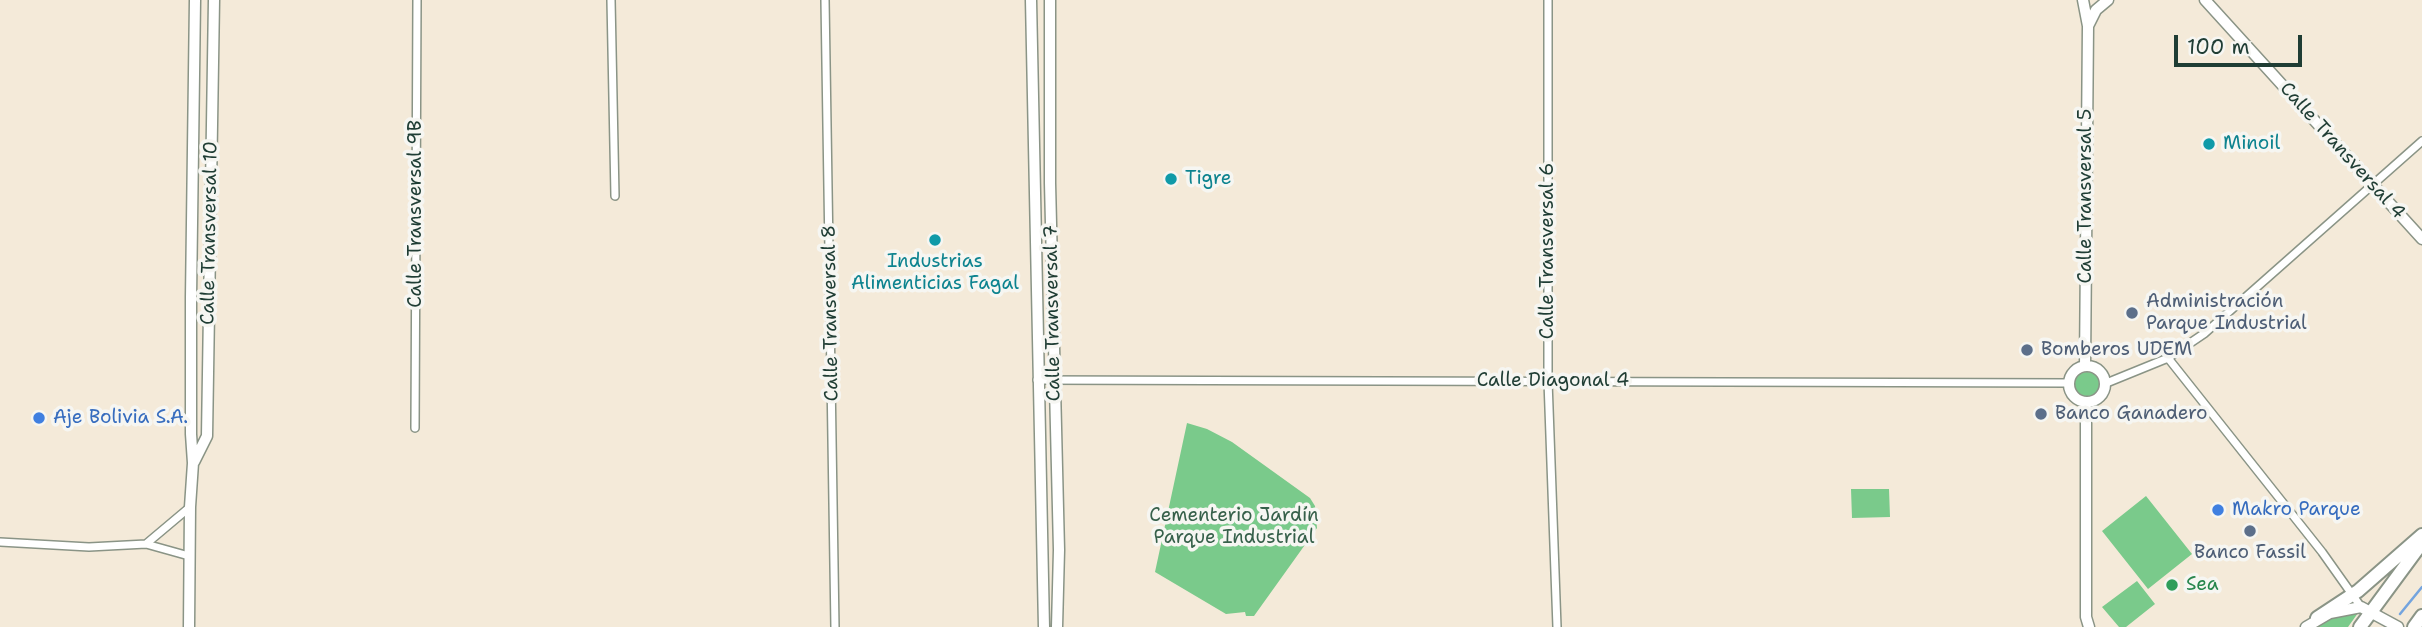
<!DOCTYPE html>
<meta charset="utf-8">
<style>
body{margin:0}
#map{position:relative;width:2422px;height:627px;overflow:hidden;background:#f4ead9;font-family:"Shantell Sans",sans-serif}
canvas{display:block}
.scale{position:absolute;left:2174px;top:35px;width:128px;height:32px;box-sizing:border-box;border:4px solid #1f3d34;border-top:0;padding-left:9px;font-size:21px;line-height:24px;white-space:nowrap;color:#1f3d34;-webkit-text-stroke:5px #f6f6f2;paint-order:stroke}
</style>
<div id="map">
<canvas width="2422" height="627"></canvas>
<div class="scale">100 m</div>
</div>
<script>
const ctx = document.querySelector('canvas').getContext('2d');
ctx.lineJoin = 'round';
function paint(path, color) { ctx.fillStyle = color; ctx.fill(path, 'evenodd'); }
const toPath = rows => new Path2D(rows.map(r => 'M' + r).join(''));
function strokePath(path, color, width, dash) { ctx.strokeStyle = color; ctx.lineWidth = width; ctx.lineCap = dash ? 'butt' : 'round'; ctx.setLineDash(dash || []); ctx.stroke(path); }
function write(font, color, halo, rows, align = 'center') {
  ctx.font = font + ' "Shantell Sans",sans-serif'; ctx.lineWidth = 7; ctx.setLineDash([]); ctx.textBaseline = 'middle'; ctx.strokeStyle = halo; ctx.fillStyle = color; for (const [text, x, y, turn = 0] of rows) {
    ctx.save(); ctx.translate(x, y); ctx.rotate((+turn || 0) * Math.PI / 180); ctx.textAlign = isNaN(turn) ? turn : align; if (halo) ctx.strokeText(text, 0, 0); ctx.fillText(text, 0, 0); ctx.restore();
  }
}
const green = toPath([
 '2074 385a13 13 0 1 1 26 0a13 13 0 1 1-26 0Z',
 [1187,423,1207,429,1232,442,1310,498,1315,506,1317,528,1254,616,1246,616,1245,612,1226,614,1155,572],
 [1851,489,1889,489,1890,517,1852,518],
 [2146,496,2192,554,2148,589,2102,531],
 [2137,581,2155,604,2126,627,2119,627,2102,607],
 [2345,613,2358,613,2348,627,2312,627,2324,619]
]);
const stream = toPath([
 [2400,614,2422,587]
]);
const street = toPath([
 [611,0,615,196],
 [825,0,835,627],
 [1548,0,1548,381,1557,627],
 [2168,358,2322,552,2361,607],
 [1037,380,2069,383],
 [2104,384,2168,358,2205,333,2422,141],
 [415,428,417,0],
 [0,542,89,547,146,544,189,556],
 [146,544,190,507]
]);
const secondary = toPath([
 [1031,0,1044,627],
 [1050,0,1050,183,1059,550,1057,627],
 [2083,0,2088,26,2085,366],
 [2205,0,2422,239],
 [2088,26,2096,10,2108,0],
 '2069 384a18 18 0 1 1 36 0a18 18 0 1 1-36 0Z',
 [2086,402,2086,617,2089,627],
 [194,462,207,436,214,0],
 [189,627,190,507,193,463,191,434,191,297,195,0],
 [2306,627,2330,613,2361,607,2398,627]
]);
const highway = toPath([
 [2317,618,2358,591,2422,535],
 [2360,627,2422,543],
 [2414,627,2422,616]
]);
const markers = [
 [2209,144,7,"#0f9aa8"],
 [1171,179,7,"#0f9aa8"],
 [935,240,7,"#0f9aa8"],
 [2132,313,7,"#5c6f8a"],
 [2027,350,7,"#5c6f8a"],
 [2041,414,7,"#5c6f8a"],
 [39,418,7,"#3f7fe0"],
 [2218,510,7,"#3f7fe0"],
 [2250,531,7,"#5c6f8a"],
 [2172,585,7,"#2e9e5b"]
];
const cultureNames = [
 ["Minoil",2223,144],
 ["Tigre",1185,179],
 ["Industrias",935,262,"center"],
 ["Alimenticias Fagal",935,284,"center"]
];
const streetNames = [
 ["Calle Transversal 4",2342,151,48],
 ["Calle Transversal 5",2086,196,-90],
 ["Calle Transversal 9B",416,214,-90],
 ["Calle Transversal 10",210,233,-89],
 ["Calle Transversal 6",1548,251,-90],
 ["Calle Transversal 8",831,313,-91],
 ["Calle Transversal 7",1053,313,-91],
 ["Calle Diagonal 4",1553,381]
];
const serviceNames = [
 ["Administración",2146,302],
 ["Parque Industrial",2146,324],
 ["Bomberos UDEM",2041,350],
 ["Banco Ganadero",2055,414],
 ["Banco Fassil",2250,553,"center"]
];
const shopNames = [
 ["Aje Bolivia S.A.",53,418],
 ["Makro Parque",2232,510]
];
const parkNames = [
 ["Cementerio Jardín",1234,516],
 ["Parque Industrial",1234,538]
];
const leisureNames = [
 ["Sea",2186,585]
];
paint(green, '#7aca8b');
strokePath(stream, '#74a4de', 2.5);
strokePath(street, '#8a9486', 10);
strokePath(secondary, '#8a9486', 13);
strokePath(highway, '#8a9486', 16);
strokePath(street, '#fff', 7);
strokePath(secondary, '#fff', 10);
strokePath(highway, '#fff', 12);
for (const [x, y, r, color] of markers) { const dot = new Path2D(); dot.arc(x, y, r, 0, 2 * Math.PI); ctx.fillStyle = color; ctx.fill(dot); strokePath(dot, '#f6f6f2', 2.5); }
write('19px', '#0d838f', '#f6f6f2', cultureNames, 'left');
write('19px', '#1f3d34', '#f6f6f2', streetNames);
write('19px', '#4e5e75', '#f6f6f2', serviceNames, 'left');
write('19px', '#366cbe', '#f6f6f2', shopNames, 'left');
write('19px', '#36604a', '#f6f6f2', parkNames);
write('19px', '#27864d', '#f6f6f2', leisureNames, 'left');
</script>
